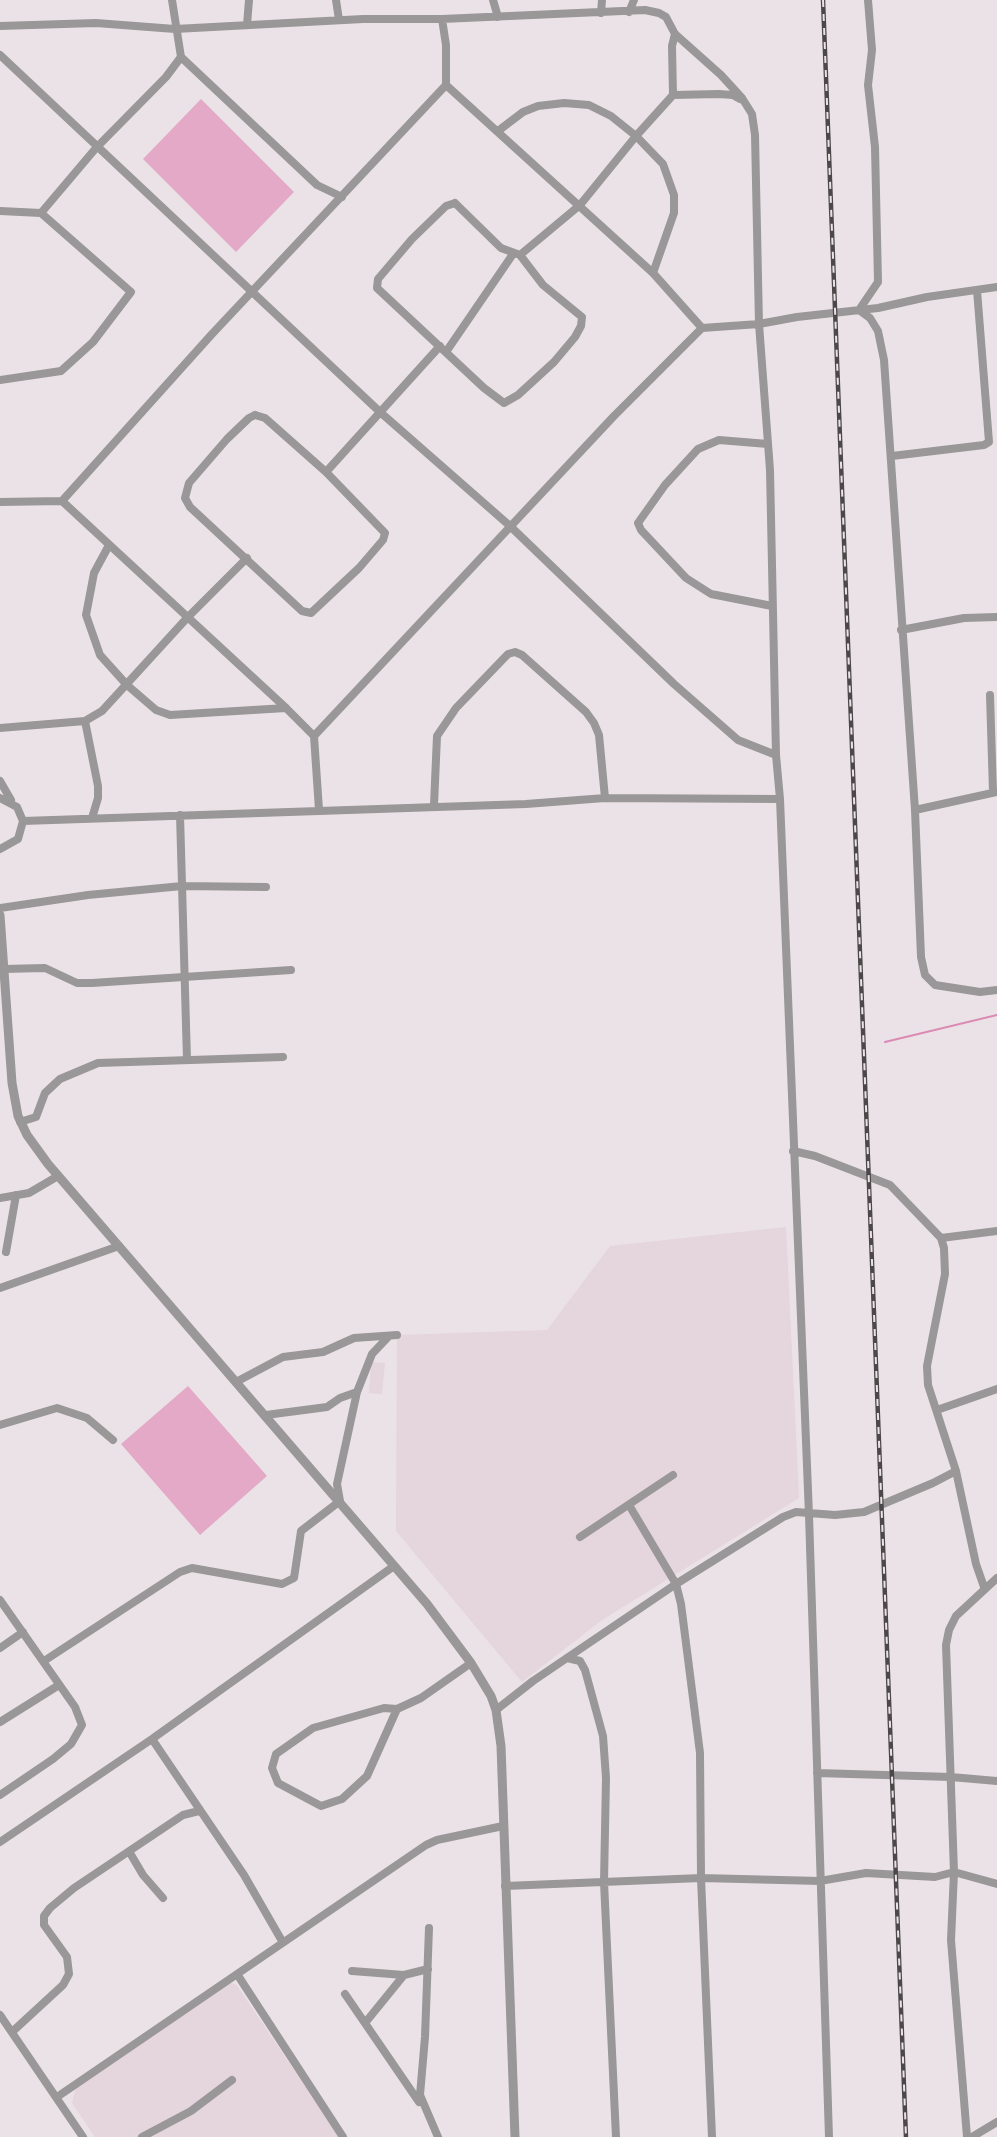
<!DOCTYPE html>
<style>
body{margin:0}
canvas{display:block;background:#eae2e6}
</style>
<canvas width="997" height="2137"></canvas>
<script>
const ctx = document.querySelector('canvas').getContext('2d');
ctx.lineJoin = 'round';
function paint(path, color) { ctx.fillStyle = color; ctx.fill(path, 'evenodd'); }
const toPath = rows => new Path2D(rows.map(r => 'M' + r).join(''));
function strokePath(path, color, width, dash) { ctx.strokeStyle = color; ctx.lineWidth = width; ctx.lineCap = dash ? 'butt' : 'round'; ctx.setLineDash(dash || []); ctx.stroke(path); }
const built = toPath([
 [786,1227,799,1498,602,1620,522,1682,396,1531,397,1335,547,1330,610,1246],
 [371,1362,385,1363,382,1394,369,1393],
 [230,1983,236,1984,339,2137,95,2137,72,2103,76,2086]
]);
const green = toPath([
 [201,99,294,192,236,252,143,159],
 [188,1386,267,1476,200,1535,121,1444]
]);
const stream = toPath([
 [885,1042,997,1015]
]);
const minor = toPath([
 [172,0,181,57,317,185,342,197],
 [336,0,339,20],
 [493,0,498,17],
 [868,0,872,50,868,85,875,147,878,282,859,310,870,318,878,331,884,360,915,810,921,957,925,975,935,985,980,992,997,990],
 [629,12,634,0],
 [601,13,602,0],
 [247,25,249,0],
 [0,26,96,23,175,29,363,19,442,19,645,10,659,13,666,17,675,34,721,75,742,98,752,114,755,135,759,324,770,470,776,755,780,799,809,1515,829,2137],
 [0,55,380,412,510,526,674,684,738,740,776,755],
 [446,85,653,273,702,328],
 [673,95,719,94,733,95,740,99],
 [498,131,523,112,538,106,564,103,589,105,611,116,636,136,663,164,674,195,674,213,653,273],
 [455,203,501,248,520,255,543,285,582,317,581,326,575,337,554,362,518,395,504,403,484,388,377,288,378,279,412,239,446,206,455,203],
 [0,211,41,213,131,292,93,342,61,371,0,380],
 [41,213,96,148,166,77,181,57],
 [520,255,580,205,636,136,673,95,672,46,675,34],
 [446,352,513,254],
 [255,415,265,418,326,472,385,533,383,540,359,568,311,613,302,611,190,507,185,498,189,483,227,439,249,418,255,415],
 [768,444,719,440,698,449,665,485,638,523,641,530,686,578,711,594,772,606],
 [892,456,984,445,989,442,977,290],
 [326,472,440,346],
 [62,501,212,334,446,85,446,45,442,19],
 [0,502,62,501,286,708,314,736,319,810],
 [108,547,94,573,86,615,100,655,127,685,156,710,170,715,286,708],
 [901,630,964,618,997,617],
 [990,695,993,792],
 [85,721,98,786,98,798,92,818],
 [0,728,85,721,102,711,187,618,247,558],
 [314,736,614,416,702,328,759,324,797,317,878,308,927,297,997,287],
 [0,781,11,800],
 [0,798,17,807,23,821,18,839,0,849],
 [434,805,437,736,456,708,508,654,515,652,522,655,586,712,594,723,599,735,605,798],
 [915,810,997,792],
 [180,815,187,1060],
 [23,821,526,804,605,798,780,799],
 [0,908,88,895,182,886,266,887],
 [3,969,45,968,77,983,92,983,291,970],
 [20,1122,36,1117,45,1093,60,1079,98,1063,283,1057],
 [793,1151,815,1156,890,1185,941,1238,944,1248,945,1274,927,1366,928,1385,956,1471,976,1564,984,1587],
 [0,1198,29,1193,58,1176],
 [941,1238,997,1231],
 [6,1252,16,1195],
 [0,1288,119,1246],
 [236,1382,283,1357,323,1352,354,1338,397,1335],
 [937,1410,997,1389],
 [266,1415,327,1407,340,1398,357,1392],
 [0,1425,57,1408,87,1418,113,1440],
 [629,1505,676,1584,681,1604,700,1753,701,1878,712,2137],
 [580,1537,673,1475],
 [0,1600,75,1707,82,1725,71,1744,53,1759,0,1795],
 [0,1648,23,1632],
 [567,1658,580,1661,585,1670,603,1736,606,1778,604,1882,616,2137],
 [44,1661,180,1572,192,1568,282,1584,294,1578,301,1531,340,1501,337,1484,357,1392,372,1354,389,1336],
 [397,1709,367,1776,342,1799,321,1806,278,1783,272,1768,276,1754,313,1728,384,1708,397,1709,421,1698,471,1663],
 [496,1710,533,1681,676,1584,783,1517,796,1512,835,1515,864,1512,933,1483,956,1471],
 [0,1722,59,1685],
 [152,1739,244,1875,282,1941],
 [817,1773,951,1777,997,1781],
 [0,1842,152,1739,394,1566],
 [130,1853,143,1875,163,1898],
 [505,1886,701,1878,820,1881,866,1873,935,1877,954,1872,997,1884],
 [429,1928,425,2037,420,2095,438,2137],
 [352,1971,404,1975],
 [237,1974,343,2137],
 [345,1994,419,2102],
 [0,2015,83,2137],
 [365,2023,404,1975,428,1969],
 [12,2032,63,1985,69,1974,67,1957,44,1925,44,1916,50,1908,74,1888,183,1815,199,1811],
 [57,2097,426,1845,437,1840,503,1826],
 [142,2137,191,2111,232,2080],
 [967,2137,951,1940,954,1872,946,1645,949,1630,956,1616,997,1578],
 [972,2137,997,2122]
]);
const tertiary = toPath([
 [0,915,12,1083,18,1116,27,1135,48,1164,427,1604,471,1663,491,1696,496,1710,501,1746,515,2137]
]);
const rail = toPath([
 [823,0,906,2137]
]);
paint(built, '#e5d5dd');
paint(green, '#e3a9c6');
strokePath(stream, '#db8ab4', 2);
strokePath(minor, '#9a9798', 8);
strokePath(tertiary, '#9a9798', 9);
strokePath(rail, '#4c4849', 4.5);
strokePath(rail, '#eae2e6', 2, [7]);
</script>
